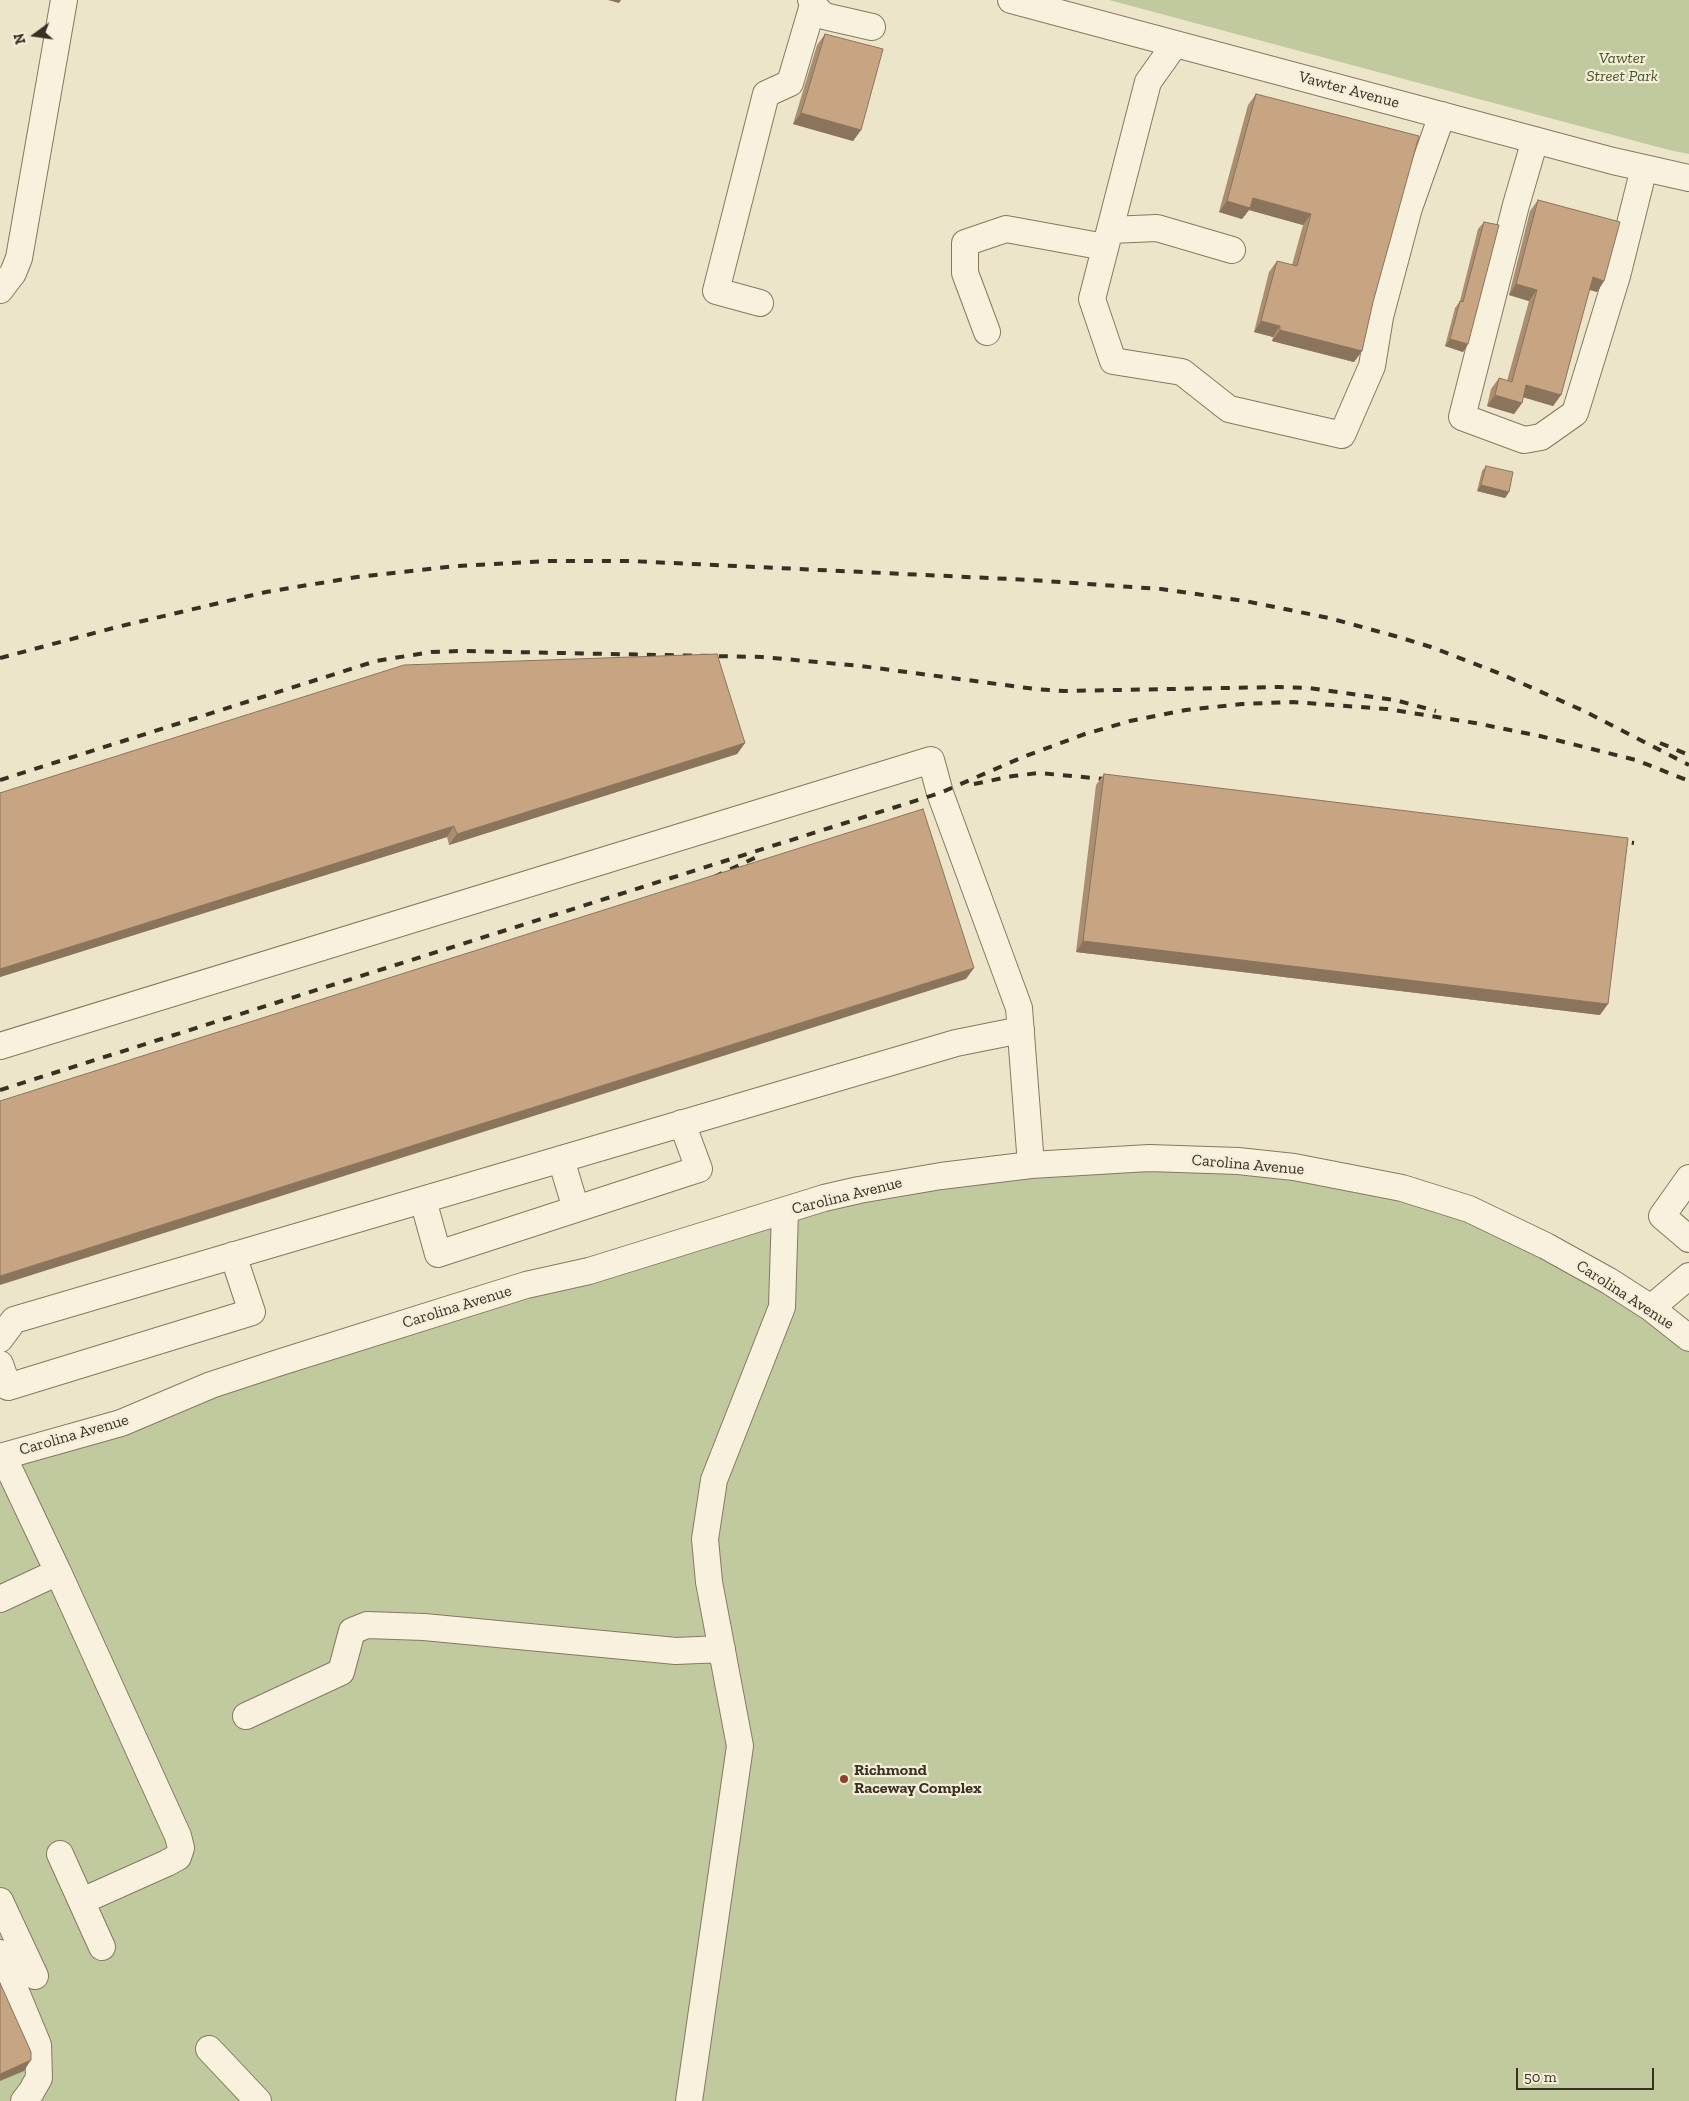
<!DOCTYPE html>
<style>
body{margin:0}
#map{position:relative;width:1689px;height:2101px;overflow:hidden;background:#ece5ca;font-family:"Zilla Slab",serif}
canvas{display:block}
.north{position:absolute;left:10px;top:10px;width:50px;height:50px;-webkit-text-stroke:4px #f4eed9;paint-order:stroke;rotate:256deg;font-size:14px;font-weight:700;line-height:20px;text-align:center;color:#392f22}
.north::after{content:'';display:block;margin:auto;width:18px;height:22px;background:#392f22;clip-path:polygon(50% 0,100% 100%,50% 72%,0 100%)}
.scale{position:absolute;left:1516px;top:2068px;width:138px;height:22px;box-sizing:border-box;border:2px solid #392f22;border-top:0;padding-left:6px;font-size:15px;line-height:18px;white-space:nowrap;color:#392f22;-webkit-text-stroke:4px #f4eed9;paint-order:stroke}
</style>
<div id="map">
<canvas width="1689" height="2101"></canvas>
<div class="north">N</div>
<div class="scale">50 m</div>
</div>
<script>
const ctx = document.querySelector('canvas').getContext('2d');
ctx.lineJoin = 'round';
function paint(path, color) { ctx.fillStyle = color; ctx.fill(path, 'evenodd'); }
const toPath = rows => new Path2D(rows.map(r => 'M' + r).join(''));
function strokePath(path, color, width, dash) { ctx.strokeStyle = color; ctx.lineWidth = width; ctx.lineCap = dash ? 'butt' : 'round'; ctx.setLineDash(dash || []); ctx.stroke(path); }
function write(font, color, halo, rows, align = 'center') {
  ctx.font = font + ' "Zilla Slab",serif'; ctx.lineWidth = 4.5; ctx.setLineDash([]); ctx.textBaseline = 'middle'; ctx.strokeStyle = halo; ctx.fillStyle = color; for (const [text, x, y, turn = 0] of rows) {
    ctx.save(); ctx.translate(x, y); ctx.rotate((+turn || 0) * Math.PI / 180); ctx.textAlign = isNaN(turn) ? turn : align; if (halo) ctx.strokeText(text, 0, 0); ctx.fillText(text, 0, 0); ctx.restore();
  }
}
const green = toPath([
 [1109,0,1689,0,1689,154,1669,150],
 [1149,1158,1448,1201,1689,1338,1689,2101,0,2101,0,1457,785,1211]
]);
const minor = toPath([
 [811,0,813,5,824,16,872,27],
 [1011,0,1613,161,1689,178],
 [1175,44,1148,82,1092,299,1113,361,1182,372,1229,409,1342,435,1372,366,1380,317,1409,208,1442,115],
 [1535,140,1516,205,1462,417,1524,440,1541,437,1575,413,1617,276,1644,168],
 [1110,230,1157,228,1232,250],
 [0,290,13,273,19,258,64,0],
 [760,303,716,291,766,94,790,83,813,5],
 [987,332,965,273,965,243,1006,229,1105,247],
 [0,1046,931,760,940,793,1019,1008,1031,1165],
 [561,1159,576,1209],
 [1689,1178,1662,1216,1689,1239],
 [423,1200,438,1254,699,1169,682,1123],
 [1651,1308,1689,1276],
 [0,1339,14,1320,956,1043,1021,1030],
 [0,1364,8,1387,252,1312,233,1255],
 [0,1457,121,1423,211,1385,281,1362,526,1285,589,1271,824,1198,859,1190,941,1176,1031,1165,1149,1158,1238,1161,1294,1167,1402,1188,1469,1209,1546,1246,1609,1281,1651,1308,1689,1338],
 [58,1572,178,1836,181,1848,178,1857,167,1863,82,1901],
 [0,1599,58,1572,3,1456],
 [246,1716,341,1672,352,1631,367,1625,424,1627,676,1651,722,1649],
 [60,1854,102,1947],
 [0,1901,35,1976],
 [0,1953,38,2045,39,2078,31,2092,24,2101],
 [209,2049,258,2101],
 [689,2101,740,1746,709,1582,705,1539,714,1480,782,1307,785,1211]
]);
const rail = toPath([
 [0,658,117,627,266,592,357,577,456,566,549,561,630,561,1031,580,1161,589,1245,601,1329,618,1395,636,1431,647,1501,674,1584,711,1689,765],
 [1660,743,1689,755],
 [0,780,376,661,431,652,461,651,762,657,861,666,1035,689,1064,691,1279,687,1309,688,1395,700,1436,711],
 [974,784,1013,776,1039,773,1115,780],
 [1614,840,1634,843],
 [714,877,761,855],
 [0,1090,940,793,1023,757,1085,734,1130,721,1186,710,1242,704,1293,702,1387,709,1475,723,1540,736,1636,760,1689,781]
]);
const wall = toPath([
 [825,34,861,130,853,141,793,124,817,45],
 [1256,94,1373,302,1362,351,1354,362,1272,341,1273,337,1254,332,1269,272,1277,261,1292,265,1303,225,1249,210,1242,219,1219,212,1248,105],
 [1538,200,1604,281,1597,292,1589,290,1561,395,1553,406,1523,397,1522,403,1514,414,1487,406,1491,389,1499,378,1507,381,1529,301,1509,295,1530,211],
 [1484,222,1468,344,1463,352,1445,346,1455,308,1460,301,1478,229],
 [1486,466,1509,492,1505,498,1477,491,1482,471],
 [745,743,737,754,449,845,447,837,0,977,0,793],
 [1104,774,1600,1015,1076,952,1096,785]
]);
const shadedWall = toPath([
 [608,0,621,0,619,3],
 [801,113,861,130,853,141,793,124],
 [1253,198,1311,214,1303,225,1249,210,1242,219,1219,212,1227,201],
 [1593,277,1604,281,1597,292,1585,288],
 [1516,284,1537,290,1529,301,1509,295],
 [1261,321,1280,326,1273,337,1254,332],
 [1280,330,1362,351,1354,362,1272,341],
 [1450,339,1468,344,1463,352,1445,346],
 [1526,385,1561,395,1553,406,1519,396],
 [1495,395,1522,403,1514,414,1487,406],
 [1481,485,1509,492,1505,498,1477,491],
 [745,743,737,754,449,845,457,834],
 [454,826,447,837,0,977,0,969],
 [1083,941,1608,1004,1600,1015,1076,952],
 [974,968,966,979,0,1285,0,1276],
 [31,2060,24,2071,0,2081,0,2074]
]);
const building = toPath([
 [825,34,883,49,861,130,801,113,825,34],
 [1256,94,1419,136,1373,302,1362,351,1280,330,1280,326,1261,321,1277,261,1297,266,1311,214,1253,198,1250,208,1227,201,1256,94],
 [1538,200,1620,222,1604,281,1593,277,1561,395,1526,385,1522,403,1495,395,1499,378,1512,382,1537,290,1516,284,1538,200],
 [1484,222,1499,225,1468,344,1450,339,1460,301,1463,302,1484,222],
 [1486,466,1513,472,1509,492,1481,485,1486,466],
 [717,654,745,743,457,834,454,826,0,969,0,793,404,665,717,654],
 [1104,774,1628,838,1608,1004,1083,941,1104,774],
 [923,809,974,968,0,1276,0,1101,923,809],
 [0,1983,31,2052,31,2060,0,2074,0,1983]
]);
const markers = [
 [844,1779,5,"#923c34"]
];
const parkNames = [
 ["Vawter",1622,58],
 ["Street Park",1622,76]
];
const streetNames = [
 ["Vawter Avenue",1349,90,15],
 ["Carolina Avenue",1248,1165,5],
 ["Carolina Avenue",847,1196,-14],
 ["Carolina Avenue",1625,1295,33],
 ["Carolina Avenue",457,1307,-17],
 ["Carolina Avenue",74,1435,-16]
];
const poiNames = [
 ["Richmond",854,1770],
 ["Raceway Complex",854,1788]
];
paint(green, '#c1ca9e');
strokePath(minor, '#877860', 28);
strokePath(minor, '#f7f1dd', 26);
strokePath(rail, '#392f22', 4, [9, 9]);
paint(wall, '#ab8e71');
paint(shadedWall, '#8b745c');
paint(building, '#c7a583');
strokePath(building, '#8b745c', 1);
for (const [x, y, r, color] of markers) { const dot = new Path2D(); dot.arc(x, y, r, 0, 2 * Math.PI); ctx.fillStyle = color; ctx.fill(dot); strokePath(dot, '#f4eed9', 2); }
write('italic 16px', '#46542a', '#f4eed9', parkNames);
write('16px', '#392f22', '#f4eed9', streetNames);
write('bold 16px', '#392f22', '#f4eed9', poiNames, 'left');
</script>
